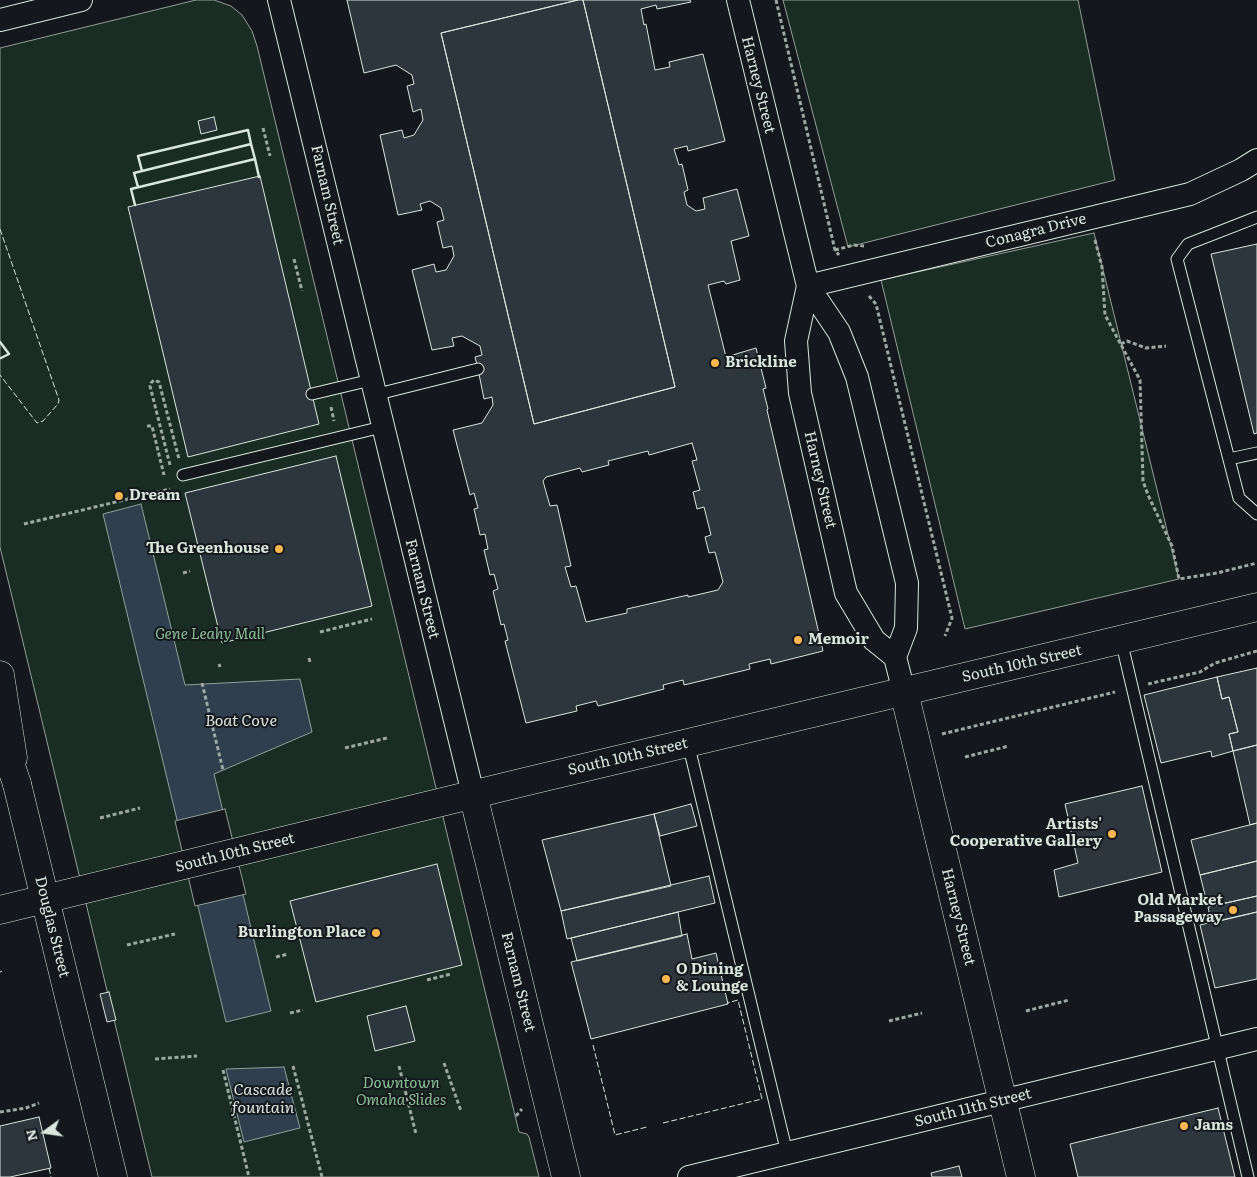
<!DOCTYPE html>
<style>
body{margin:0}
#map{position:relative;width:1257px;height:1177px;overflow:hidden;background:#14181c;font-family:Literata,serif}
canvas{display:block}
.north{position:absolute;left:20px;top:1107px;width:50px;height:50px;-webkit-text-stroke:4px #14181c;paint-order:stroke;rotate:256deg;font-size:14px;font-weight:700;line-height:20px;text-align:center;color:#d8e6dc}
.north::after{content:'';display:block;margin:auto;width:18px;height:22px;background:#d8e6dc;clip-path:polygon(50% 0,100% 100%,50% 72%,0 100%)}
</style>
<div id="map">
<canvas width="1257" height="1177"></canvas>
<div class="north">N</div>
</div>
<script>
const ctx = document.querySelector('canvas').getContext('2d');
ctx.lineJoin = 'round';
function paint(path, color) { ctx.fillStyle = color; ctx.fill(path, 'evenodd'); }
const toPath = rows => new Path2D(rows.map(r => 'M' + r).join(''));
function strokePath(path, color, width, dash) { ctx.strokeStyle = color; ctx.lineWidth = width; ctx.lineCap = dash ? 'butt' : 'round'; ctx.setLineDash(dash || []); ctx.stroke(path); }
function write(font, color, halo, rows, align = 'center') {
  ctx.font = font + ' Literata,serif'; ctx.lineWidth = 4; ctx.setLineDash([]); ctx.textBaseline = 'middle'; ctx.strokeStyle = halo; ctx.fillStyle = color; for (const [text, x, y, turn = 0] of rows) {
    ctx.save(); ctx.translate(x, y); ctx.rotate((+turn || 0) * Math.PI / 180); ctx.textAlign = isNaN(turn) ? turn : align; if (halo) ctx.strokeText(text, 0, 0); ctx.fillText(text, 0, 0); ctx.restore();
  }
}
const green = toPath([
 [196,0,214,0,231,6,242,15,252,31,257,46,519,1132,527,1134,529,1137,539,1177,152,1177,0,547,0,48,196,0],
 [783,0,1078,0,1115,180,848,247,783,0],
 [1094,233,1179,579,965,629,881,280,1094,233]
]);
const water = toPath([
 [141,504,185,685,300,679,312,732,214,774,271,1011,226,1022,103,514,141,504],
 [284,1067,300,1128,244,1142,226,1069,284,1067]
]);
const pier = toPath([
 [225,809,246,894,195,906,175,821,225,809]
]);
const building = toPath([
 [347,0,578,0,441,33,534,424,675,387,583,0,690,0,691,2,657,9,656,5,641,9,644,25,646,24,655,70,670,67,669,62,703,54,725,141,688,151,687,146,674,149,679,165,682,164,688,190,684,192,687,205,696,211,705,209,703,198,737,189,749,236,731,241,740,280,726,284,724,281,708,285,726,357,756,348,766,388,763,389,768,409,767,410,823,651,771,664,770,659,749,664,750,669,684,685,683,680,663,685,664,689,598,706,596,701,576,706,577,711,526,723,505,641,508,640,504,624,501,625,493,591,498,589,494,574,490,575,484,550,488,549,485,534,480,535,474,509,478,508,474,493,470,495,453,430,482,423,493,405,492,397,484,399,478,369,475,357,482,355,480,346,462,336,452,338,454,346,432,350,412,270,434,264,436,272,446,270,454,256,452,246,443,248,437,222,444,220,441,208,430,201,420,204,422,210,398,215,380,135,402,130,404,138,414,135,423,120,421,109,413,112,407,86,414,84,412,75,396,65,364,73,347,0],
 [692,443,697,460,692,461,700,490,693,492,697,509,704,507,711,535,705,537,709,553,715,552,723,582,718,590,688,597,688,595,627,609,627,613,586,622,576,586,571,587,565,567,571,566,557,505,550,506,543,481,546,477,580,468,582,472,609,465,608,461,648,451,649,455,692,443],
 [578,0,583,0,675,387,534,424,441,33,578,0],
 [214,117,217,130,201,134,198,121,214,117],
 [260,176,319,424,188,457,128,207,260,176],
 [1257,244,1257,433,1254,434,1211,254,1257,244],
 [336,456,372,606,222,643,185,493,336,456],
 [1257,668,1257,745,1233,751,1229,734,1238,732,1229,697,1222,699,1217,677,1257,668],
 [1217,677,1222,699,1229,697,1238,732,1229,734,1233,751,1212,757,1211,751,1161,763,1144,695,1217,677],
 [1257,745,1257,823,1250,825,1233,751,1257,745],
 [1142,786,1162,872,1059,897,1054,870,1078,863,1065,804,1142,786],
 [691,804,697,826,660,836,654,814,691,804],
 [654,814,671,886,561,911,542,840,654,814],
 [1257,823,1257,861,1200,875,1191,840,1257,823],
 [1257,861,1257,896,1208,907,1200,875,1257,861],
 [437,864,462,965,316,1002,290,901,437,864],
 [709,876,715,903,567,939,561,911,709,876],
 [1257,896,1257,912,1211,923,1208,907,1257,896],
 [678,912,682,936,577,961,571,938,678,912],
 [1257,912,1257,979,1215,988,1200,925,1257,912],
 [687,934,692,959,716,953,728,1004,591,1039,571,962,687,934],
 [109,992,116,1020,107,1022,100,994,109,992],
 [406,1006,415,1041,375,1051,367,1016,406,1006],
 [1218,1108,1235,1177,1078,1177,1070,1144,1218,1108],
 [39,1117,51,1168,10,1177,0,1177,0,1126,39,1117],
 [959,1166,962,1177,932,1177,931,1173,959,1166]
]);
const path = toPath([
 [776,0,835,250,839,255],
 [263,128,270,156],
 [1095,240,1102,267,1105,315,1140,380,1143,481,1148,495,1172,546,1179,579,1217,573,1257,563],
 [835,250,854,245,864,246],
 [294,259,302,291],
 [869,296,876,304,952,618,945,636],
 [1121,344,1127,341,1146,348,1166,346],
 [331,407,334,421],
 [147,426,152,426,164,475],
 [170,465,150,386,151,383,154,380,159,382,179,459],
 [24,524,170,489],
 [183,573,190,571],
 [320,632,372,619],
 [309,658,310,662],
 [219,664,220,667],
 [202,683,223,770],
 [1148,684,1200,672,1215,663,1257,651],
 [942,734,1115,692],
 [345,748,387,738],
 [965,757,1009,746],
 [100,818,140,808],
 [127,945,175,934],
 [276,957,288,954],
 [427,980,451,974],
 [1026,1011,1069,1000],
 [290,1013,303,1010],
 [889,1021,922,1013],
 [155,1059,197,1056],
 [444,1063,461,1111],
 [293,1066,322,1177],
 [399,1066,416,1134],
 [223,1070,249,1177],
 [0,1112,26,1108,39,1103],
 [516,1116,522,1109]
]);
const service = toPath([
 [1257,217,1188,244,1177,259,1239,498,1257,514],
 [312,394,371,380],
 [374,395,478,369],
 [1229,459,1257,453],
 [183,475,382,427],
 [1121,640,1248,1177],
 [688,743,787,1153]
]);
const minor = toPath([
 [279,0,473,794],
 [738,0,808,286,839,332,857,377,907,583,906,628,895,657,904,692],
 [0,20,81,0],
 [808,286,1190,194,1241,170,1257,160],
 [808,286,796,341,800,393,846,593,874,640,895,657],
 [689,1177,1257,1039]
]);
const tertiary = toPath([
 [0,675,13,758]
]);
const secondary = toPath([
 [904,692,1021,1177],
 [473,794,566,1177],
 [0,910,520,783,1257,607]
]);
const trunk = toPath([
 [17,784,113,1177]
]);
const motorway = toPath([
 [0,732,17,784]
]);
const fence = toPath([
 [0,229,59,400,58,404,43,421,37,423,0,375],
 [0,972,2,971],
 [593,1045,615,1135,647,1127],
 [663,1123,762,1099,738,1000,727,1003],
 [49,1168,51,1177]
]);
const wall = toPath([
 [142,171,138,156,248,130,251,144],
 [138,187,134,173,251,144,255,159],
 [135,205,131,189,255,159,259,177],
 [0,342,9,354,1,358]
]);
const markers = [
 [715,363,5,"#ffb74d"],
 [119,496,5,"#ffb74d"],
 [279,549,5,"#ffb74d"],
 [798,640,5,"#ffb74d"],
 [1112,834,5,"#ffb74d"],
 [1233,910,5,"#ffb74d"],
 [376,933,5,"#ffb74d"],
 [666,979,5,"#ffb74d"],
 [1184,1126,5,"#ffb74d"]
];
const streetNames = [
 ["Harney Street",758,85,76],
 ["Farnam Street",327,195,77],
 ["Conagra Drive",1036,231,-14],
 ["Harney Street",820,480,77],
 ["Farnam Street",422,589,76],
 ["South 10th Street",1022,664,-13],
 ["South 10th Street",628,757,-13],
 ["South 10th Street",235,853,-14],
 ["Harney Street",958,917,76],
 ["Douglas Street",52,927,76],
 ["Farnam Street",518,982,76],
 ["South 11th Street",973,1108,-14]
];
const poiNames = [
 ["Brickline",725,363],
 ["Dream",129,496],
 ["The Greenhouse",269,549,"right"],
 ["Memoir",808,640],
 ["Artists'",1102,825,"right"],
 ["Cooperative Gallery",1102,842,"right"],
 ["Old Market",1223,901,"right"],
 ["Passageway",1223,918,"right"],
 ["Burlington Place",366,933,"right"],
 ["O Dining",676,970],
 ["& Lounge",676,987],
 ["Jams",1194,1126]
];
const parkNames = [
 ["Gene Leahy Mall",210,635],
 ["Downtown",401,1084],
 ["Omaha Slides",401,1101]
];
const waterNames = [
 ["Boat Cove",241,721],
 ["Cascade",263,1090],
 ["fountain",263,1108]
];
paint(green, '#1a2d24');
strokePath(green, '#939e99', 1);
paint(water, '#2f3f4d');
strokePath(water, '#939e99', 1);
paint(pier, '#14181c');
strokePath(pier, '#939e99', 1);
paint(building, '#2c363c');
strokePath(building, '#d8e6dc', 1);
strokePath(service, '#d8e6dc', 13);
strokePath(minor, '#d8e6dc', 24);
strokePath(tertiary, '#d8e6dc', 29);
strokePath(secondary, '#d8e6dc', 29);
strokePath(trunk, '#d8e6dc', 29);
strokePath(motorway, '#d8e6dc', 29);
strokePath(path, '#9da8a2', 3, [4, 2.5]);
strokePath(service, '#14181c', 11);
strokePath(minor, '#14181c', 22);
strokePath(tertiary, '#14181c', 28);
strokePath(secondary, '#14181c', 28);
strokePath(trunk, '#14181c', 28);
strokePath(motorway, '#14181c', 28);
strokePath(fence, '#d8e6dc', 1, [6, 2.5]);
strokePath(wall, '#d8e6dc', 2.5);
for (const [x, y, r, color] of markers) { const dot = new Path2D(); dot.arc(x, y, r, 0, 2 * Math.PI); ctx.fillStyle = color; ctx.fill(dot); strokePath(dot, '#14181c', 2); }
write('15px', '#d8e6dc', '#14181c', streetNames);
write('bold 15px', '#d8e6dc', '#14181c', poiNames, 'left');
write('italic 15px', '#8ac095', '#14181c', parkNames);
write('italic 16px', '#d8e6dc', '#14181c', waterNames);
</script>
